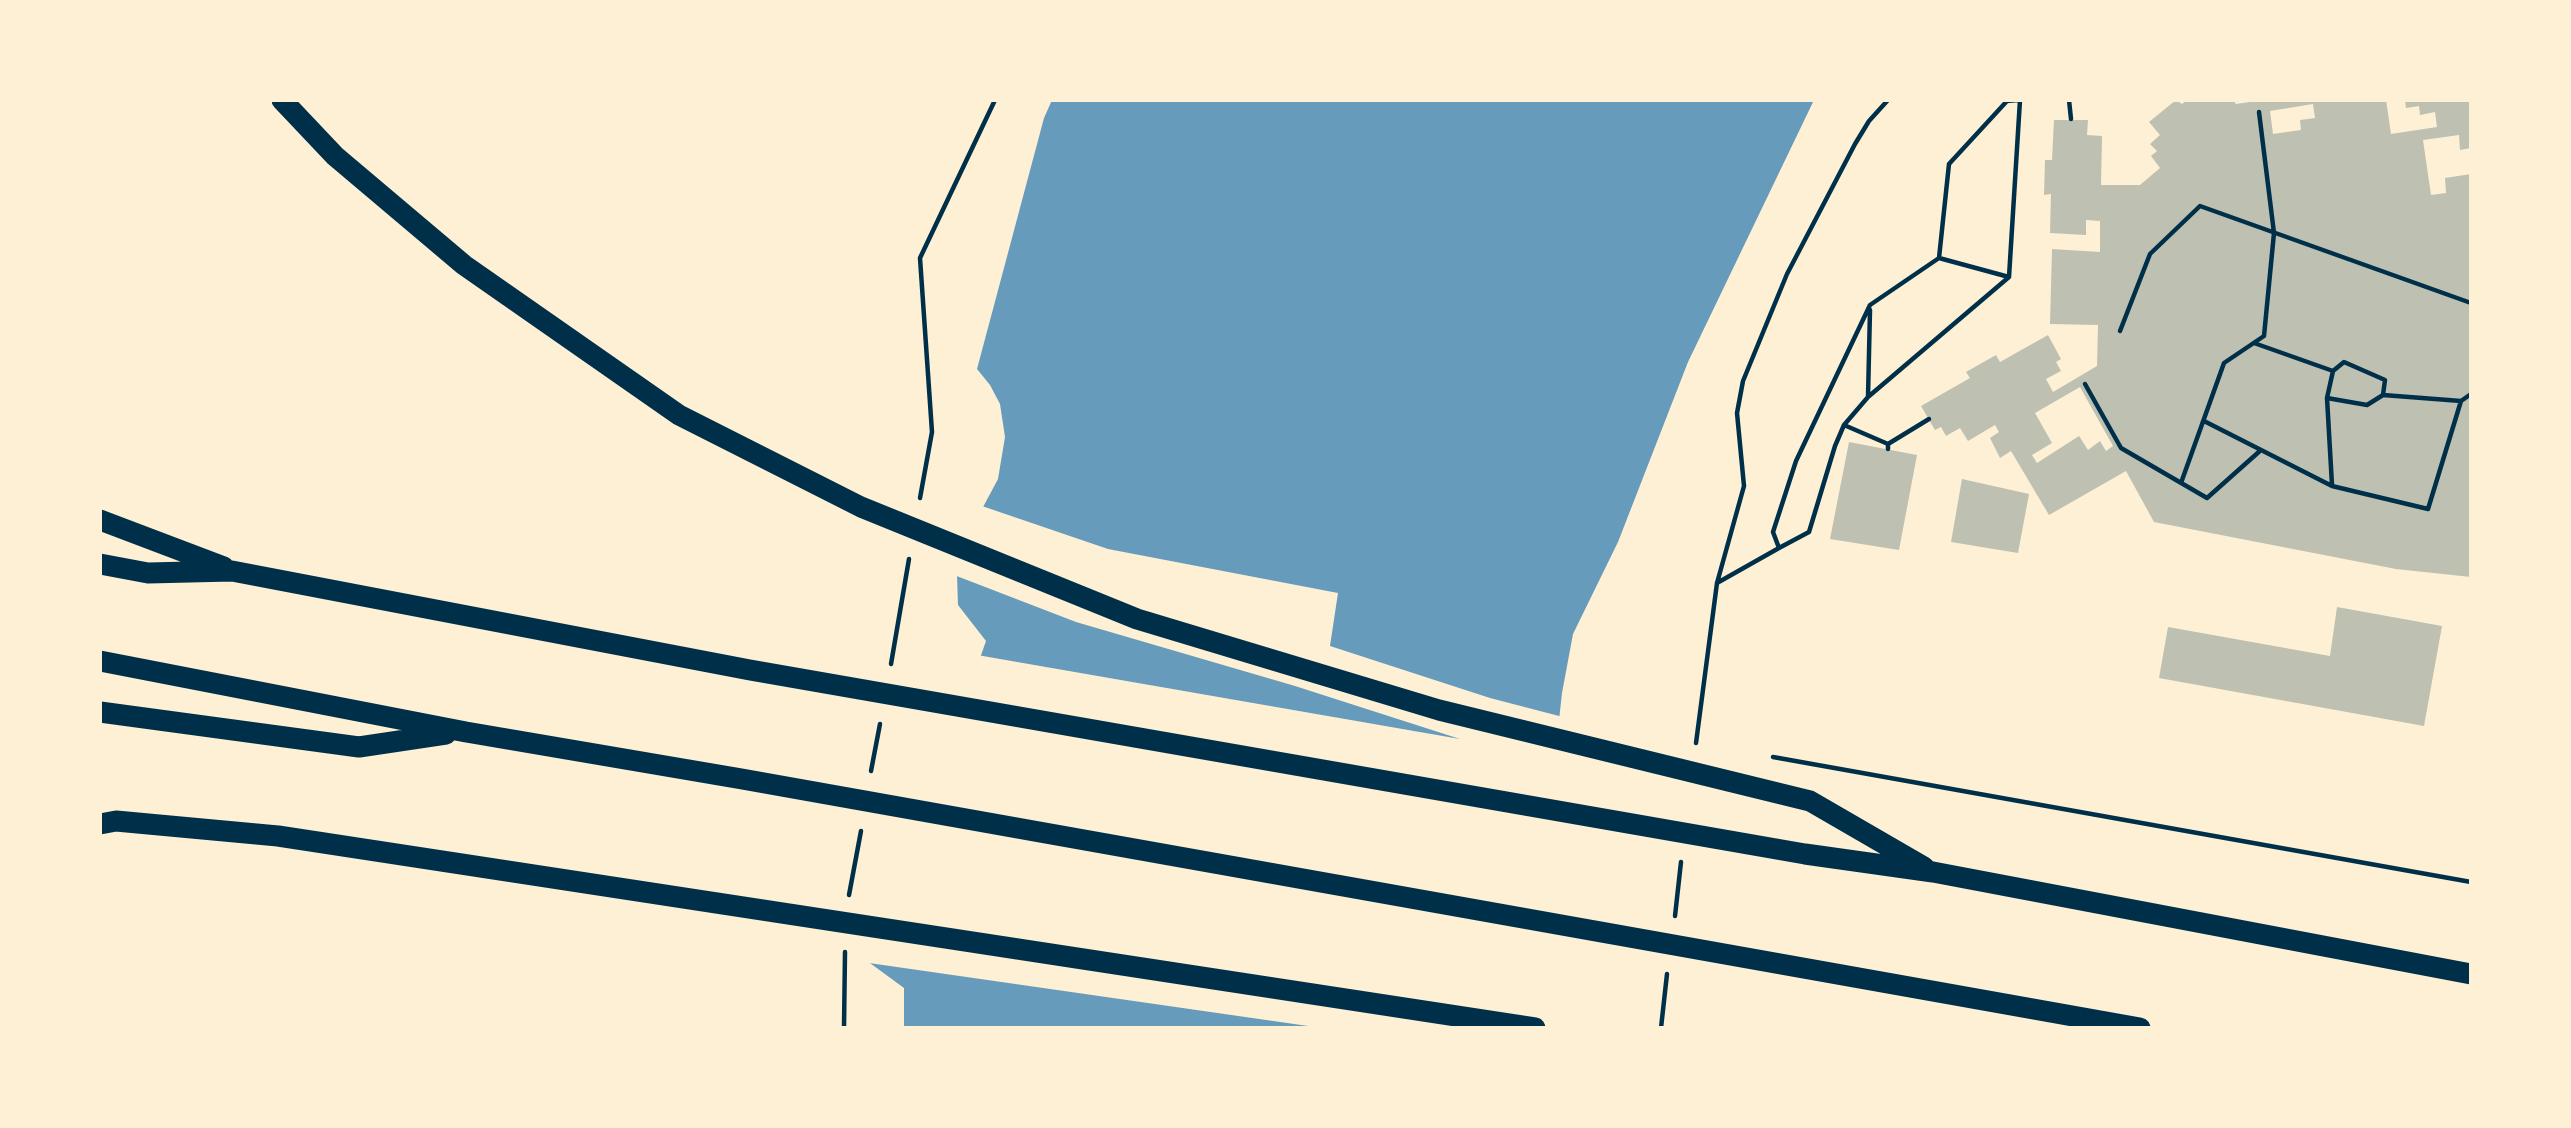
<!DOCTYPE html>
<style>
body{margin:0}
#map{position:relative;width:2571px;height:1128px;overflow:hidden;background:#fdf0d5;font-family:"PT Sans Narrow",sans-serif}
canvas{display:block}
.frame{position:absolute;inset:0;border:102px solid #fdf0d5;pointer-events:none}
</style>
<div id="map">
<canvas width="2571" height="1128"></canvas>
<div class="frame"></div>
</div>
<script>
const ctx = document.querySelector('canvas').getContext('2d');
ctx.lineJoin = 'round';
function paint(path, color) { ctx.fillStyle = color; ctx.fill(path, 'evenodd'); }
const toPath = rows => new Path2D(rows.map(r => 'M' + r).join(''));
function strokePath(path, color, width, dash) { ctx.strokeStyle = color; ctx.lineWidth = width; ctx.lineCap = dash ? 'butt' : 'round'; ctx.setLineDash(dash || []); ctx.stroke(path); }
const water = toPath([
 [1052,100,1814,100,1688,362,1618,542,1573,634,1562,693,1556,747,1555,1028,904,1028,904,988,859,955,906,931,907,866,986,641,958,605,957,575,982,509,998,479,1005,437,1000,404,990,385,977,369,1044,118]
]);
const pier = toPath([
 [979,505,1108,549,1338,593,1330,646,1490,698,1563,717,1558,786,1559,1028,1322,1028,862,962,857,957,857,952,902,929,904,866,977,655,1460,739,1295,686,1076,622,954,575,964,522]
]);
const building = toPath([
 [2176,100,2182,104,2187,100,2233,100,2236,104,2264,100,2386,100,2391,134,2437,127,2435,112,2420,115,2419,106,2406,108,2405,100,2471,100,2471,148,2460,150,2459,135,2423,140,2431,195,2446,193,2445,178,2471,174,2471,577,2396,569,2154,522,2126,471,2049,515,2011,451,2000,458,1990,438,1999,432,1995,425,1968,441,1960,428,1946,436,1941,427,1935,430,1921,406,1970,378,1966,372,1996,355,2000,362,2048,335,2061,359,2056,362,2061,371,2046,379,2053,392,2097,366,2098,325,2050,324,2052,249,2100,252,2100,221,2086,220,2086,235,2050,233,2051,194,2044,195,2045,160,2052,160,2054,120,2088,120,2087,135,2102,136,2101,185,2140,185,2160,168,2151,156,2157,151,2150,144,2160,135,2149,122],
 [2313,104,2315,118,2300,120,2301,130,2273,134,2270,111],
 [2080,387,2113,446,2106,451,2100,441,2088,450,2079,436,2037,463,2032,455,2052,443,2035,413],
 [1849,442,1917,455,1899,550,1830,539],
 [1962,479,2029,494,2018,553,1951,542],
 [2337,607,2442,626,2424,726,2159,678,2168,627,2330,656]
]);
const path = toPath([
 [2069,100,2071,119],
 [1939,258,2009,277],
 [2120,331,2150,254,2200,206,2471,303],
 [2254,343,2333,371,2344,362,2385,380,2383,395],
 [2085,384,2121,448,2207,498,2261,450],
 [1868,397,1870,310],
 [2327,398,2367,405,2383,395,2461,401],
 [2204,421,2332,486,2428,509,2461,401,2471,394],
 [1844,425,1888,444],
 [1888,449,1888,444,1929,419],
 [2181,483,2224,363,2264,336,2274,233,2259,112],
 [2332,485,2327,398,2333,371],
 [920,498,932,432,920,258,995,100],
 [1779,548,1809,532,1835,446,1844,425,1868,397,2009,277,2020,100],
 [1717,583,1779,548,1773,532,1796,461,1870,305,1939,258,1949,164,2007,101,2018,100],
 [891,664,909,559],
 [1696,743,1717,583,1744,486,1737,413,1743,381,1787,274,1855,144,1869,121,1888,100],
 [1773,757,2471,882],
 [871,771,880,724],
 [849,895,861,831],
 [1675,916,1681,862],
 [844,1028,845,952],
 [1661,1028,1667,974]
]);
const motorway = toPath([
 [282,100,335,156,464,265,679,415,861,507,1137,619,1439,710,1810,801,1924,867],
 [100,520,224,567],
 [100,564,148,573,232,571,750,670,1805,854,1933,872,2471,974],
 [100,661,466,732,742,779,2140,1028],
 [100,712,359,747,446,734],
 [100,824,116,821,278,836,1535,1028]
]);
paint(water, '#669bbc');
paint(pier, '#fdf0d5');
paint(building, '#bec0b2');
strokePath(path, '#003049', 4.5);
strokePath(motorway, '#003049', 21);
</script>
